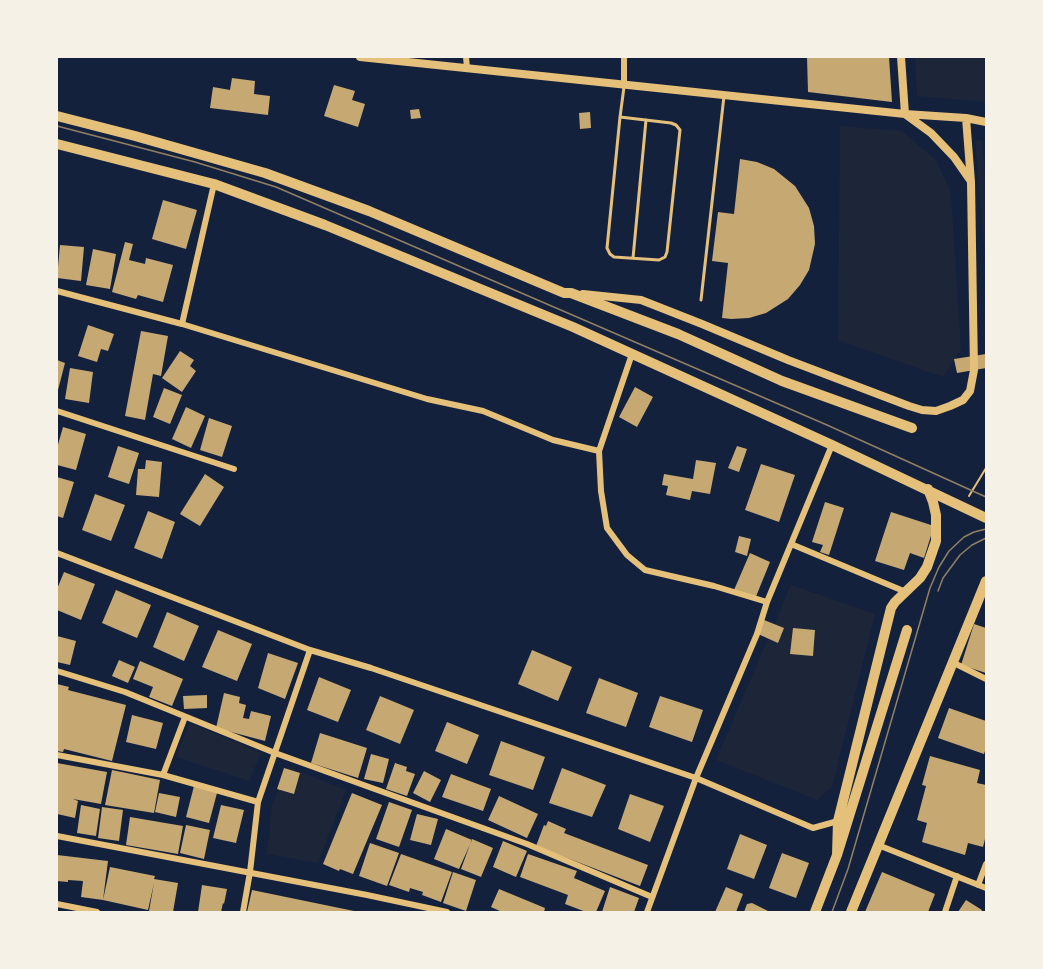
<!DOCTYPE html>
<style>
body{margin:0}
#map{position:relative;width:1043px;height:969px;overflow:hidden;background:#14213d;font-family:"IBM Plex Serif",serif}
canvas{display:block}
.frame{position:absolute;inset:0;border:58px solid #f6f1e7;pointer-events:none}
</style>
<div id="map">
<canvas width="1043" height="969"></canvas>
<div class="frame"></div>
</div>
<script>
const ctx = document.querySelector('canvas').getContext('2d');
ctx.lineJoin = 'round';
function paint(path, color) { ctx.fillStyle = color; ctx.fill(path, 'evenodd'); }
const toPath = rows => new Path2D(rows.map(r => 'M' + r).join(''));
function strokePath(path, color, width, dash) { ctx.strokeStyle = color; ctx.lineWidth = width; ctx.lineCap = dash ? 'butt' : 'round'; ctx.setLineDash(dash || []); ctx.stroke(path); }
const green = toPath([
 [915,57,986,57,986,102,917,96],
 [840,126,902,131,936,160,951,193,961,349,943,377,838,340],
 [975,140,982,141,986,185,986,268],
 [791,585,875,614,832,787,817,800,716,760],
 [190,723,261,753,249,781,176,757],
 [288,767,346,790,318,863,267,854,272,805]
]);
const building = toPath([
 [807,57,889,57,892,102,808,92],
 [232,78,255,81,254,94,270,96,268,115,210,108,213,87,230,90],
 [334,85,355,91,352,100,365,104,358,127,324,116],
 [419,109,421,118,411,119,410,110],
 [590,112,591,128,580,129,579,113],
 [740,159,757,162,774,169,795,186,809,208,814,226,815,244,809,270,800,285,788,299,766,313,749,318,731,319,722,318,728,263,712,261,718,212,734,214],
 [163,200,197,210,186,249,152,239],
 [125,242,133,244,129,260,145,264,146,258,173,265,163,302,138,295,136,299,112,292],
 [60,245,84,247,81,281,57,278],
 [93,249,116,254,110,289,86,285],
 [88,325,114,334,108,351,101,349,97,362,78,356],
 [141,331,168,336,161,376,153,374,145,420,125,416],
 [180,351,194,360,190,366,196,371,182,392,162,378],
 [986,354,986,368,957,373,954,359],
 [57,360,65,363,58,390,57,390],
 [70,368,93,372,89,403,65,399],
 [635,387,653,397,637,427,619,417],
 [164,388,182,395,170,424,153,417],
 [186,407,205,416,191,448,172,439],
 [209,418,232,426,222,457,200,450],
 [63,427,86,434,76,470,57,465,57,448],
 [118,446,139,453,129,484,108,477],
 [737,446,747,449,739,472,728,468],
 [146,460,162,462,159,497,136,495,138,469,145,469],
 [696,460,716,463,710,494,692,491,690,500,666,495,668,486,662,485,664,474,693,479],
 [761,464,795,475,779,522,745,510],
 [205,474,224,487,200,526,180,514],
 [57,477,74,482,63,518,57,516],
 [95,494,125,505,111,541,82,530],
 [825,502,844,508,829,555,820,552,823,545,812,542],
 [148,511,175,522,162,559,134,548],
 [891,512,934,526,924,558,910,553,904,570,875,561],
 [739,536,751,539,747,556,735,552],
 [750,553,770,562,755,599,734,590],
 [64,572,95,584,81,620,57,610,57,589],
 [116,590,151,605,137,638,102,623],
 [167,612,199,626,184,661,153,647],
 [764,620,784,628,778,643,758,634],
 [974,624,986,628,986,673,961,665],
 [793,628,815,630,813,656,790,654],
 [218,630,252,644,237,681,202,667],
 [57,636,76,641,70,665,57,662],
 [532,650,572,667,558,701,518,684],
 [268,653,298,663,285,699,258,688],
 [119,660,135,667,128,683,112,676],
 [140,661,183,679,172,706,149,697,153,687,133,679],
 [319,677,351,690,338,722,307,710],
 [599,678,638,693,626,727,586,713],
 [57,684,69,687,68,690,126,705,112,761,64,749,63,752,57,751],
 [224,693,240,697,239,703,246,705,243,718,249,719,251,711,271,716,265,741,216,728],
 [207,695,207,708,184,709,183,696],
 [380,696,414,710,400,744,366,730],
 [660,696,703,710,692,742,649,727],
 [949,708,986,721,986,748,984,754,938,738],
 [132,715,163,723,156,749,126,742],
 [447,722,479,735,467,764,435,751],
 [320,733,367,748,358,778,311,763],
 [501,741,545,757,533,790,489,775],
 [371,754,389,759,383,783,364,779],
 [930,756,980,770,977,783,986,785,986,835,983,847,968,843,965,855,922,842,927,823,917,820,926,786,922,785],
 [57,763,107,772,101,804,73,799,78,801,75,818,57,814],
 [395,763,407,767,406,771,415,774,407,796,386,789],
 [284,768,300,773,294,794,277,789],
 [562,768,606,785,592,817,549,803],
 [112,770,160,780,154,813,105,805],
 [424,771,441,780,430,802,413,793],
 [451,774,491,789,483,811,442,797],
 [194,786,217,793,209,823,186,817],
 [159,793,180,797,176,817,155,812],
 [352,793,382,805,353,874,340,869,339,871,323,864],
 [630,794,664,806,650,842,618,829],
 [499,796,538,814,527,838,488,820],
 [389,802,412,810,399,847,376,839],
 [81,805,100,809,96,836,77,833],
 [221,805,244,810,236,843,213,838],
 [102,807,123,810,119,841,98,838],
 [417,814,438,819,431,845,410,840],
 [130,817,183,826,178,854,126,845],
 [548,821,566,829,564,833,648,865,640,886,536,846,544,825,546,826],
 [186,825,210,830,204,859,180,853],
 [446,829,472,840,459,869,434,859],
 [740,834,767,845,754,879,727,869],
 [472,839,493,848,481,877,461,869],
 [503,841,527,851,516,877,493,867],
 [370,843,399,853,387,886,359,876],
 [782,853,809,863,796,898,769,888],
 [401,854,452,872,441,902,422,895,423,892,410,888,409,892,389,885],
 [528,854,577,871,574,878,605,891,596,912,586,912,565,904,568,895,520,877],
 [57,855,108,861,103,900,81,897,83,881,68,880,68,882,57,881],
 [110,867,155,876,154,879,178,883,173,912,149,911,154,883,148,910,103,900],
 [453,872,476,880,466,911,443,903],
 [882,872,935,894,928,912,865,912],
 [202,885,227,889,224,904,223,903,221,912,198,912],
 [610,887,639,898,634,912,602,912],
 [726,887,743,894,736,912,715,912],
 [499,889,545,908,544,912,502,912,491,907],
 [252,890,354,911,354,912,247,912],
 [966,900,982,910,981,912,958,912],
 [752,903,770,912,744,912,747,904]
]);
const path = toPath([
 [969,496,986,468]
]);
const service = toPath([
 [620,117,671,123,676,125,680,130,667,252,665,257,659,260,614,257,610,254,607,248,620,117,624,87],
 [633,258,646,120],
 [701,300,724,96]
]);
const minor = toPath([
 [466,57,467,68],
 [624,57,624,85],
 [57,291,182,324,214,184],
 [182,324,427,399,483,411,553,440,599,451],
 [632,354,599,451,601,491,607,528,627,555,645,570,714,586,767,602],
 [57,411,234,469],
 [791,544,906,592],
 [57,553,310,650,371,668,696,778,813,828,838,821],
 [954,663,986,679],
 [57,671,125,692,275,753,527,844,652,897],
 [57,755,163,775,258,802],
 [163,775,185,717],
 [57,836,367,895,447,912],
 [878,845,986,888],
 [978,885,986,864],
 [57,904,97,912],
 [243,912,250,872,258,802,310,650],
 [647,912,696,778,757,634,767,602,832,445],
 [945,912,957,876]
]);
const tertiary = toPath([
 [360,57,905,114,966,118,986,122],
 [901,57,905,114,931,133,954,157,970,180],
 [583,294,641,300,702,324,788,360,909,406,922,410,936,411,950,406,963,400,970,391,974,370,971,182,966,118]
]);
const primary = toPath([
 [57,116,135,136,265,173,369,211,564,293,571,293,678,334,782,381,912,428],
 [57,144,214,184,325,225,573,327,832,445,986,518],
 [837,855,838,821,891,608,895,602,920,578,927,567,936,541,936,515,933,502,928,489],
 [815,912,837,855,907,630],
 [851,912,986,581]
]);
const tram = toPath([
 [57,126,195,162,276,187,827,425,986,497],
 [938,591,943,578,960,555,972,545,986,538],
 [832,912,848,869,930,588,939,567,949,551,964,537,974,532,986,529]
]);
paint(green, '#1d2539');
paint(building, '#c6a872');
strokePath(path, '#e5c07b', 2);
strokePath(service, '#e5c07b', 3);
strokePath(minor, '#e5c07b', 6);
strokePath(tertiary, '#e5c07b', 8);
strokePath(primary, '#e5c07b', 10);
strokePath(tram, '#918062', 1.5);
</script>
